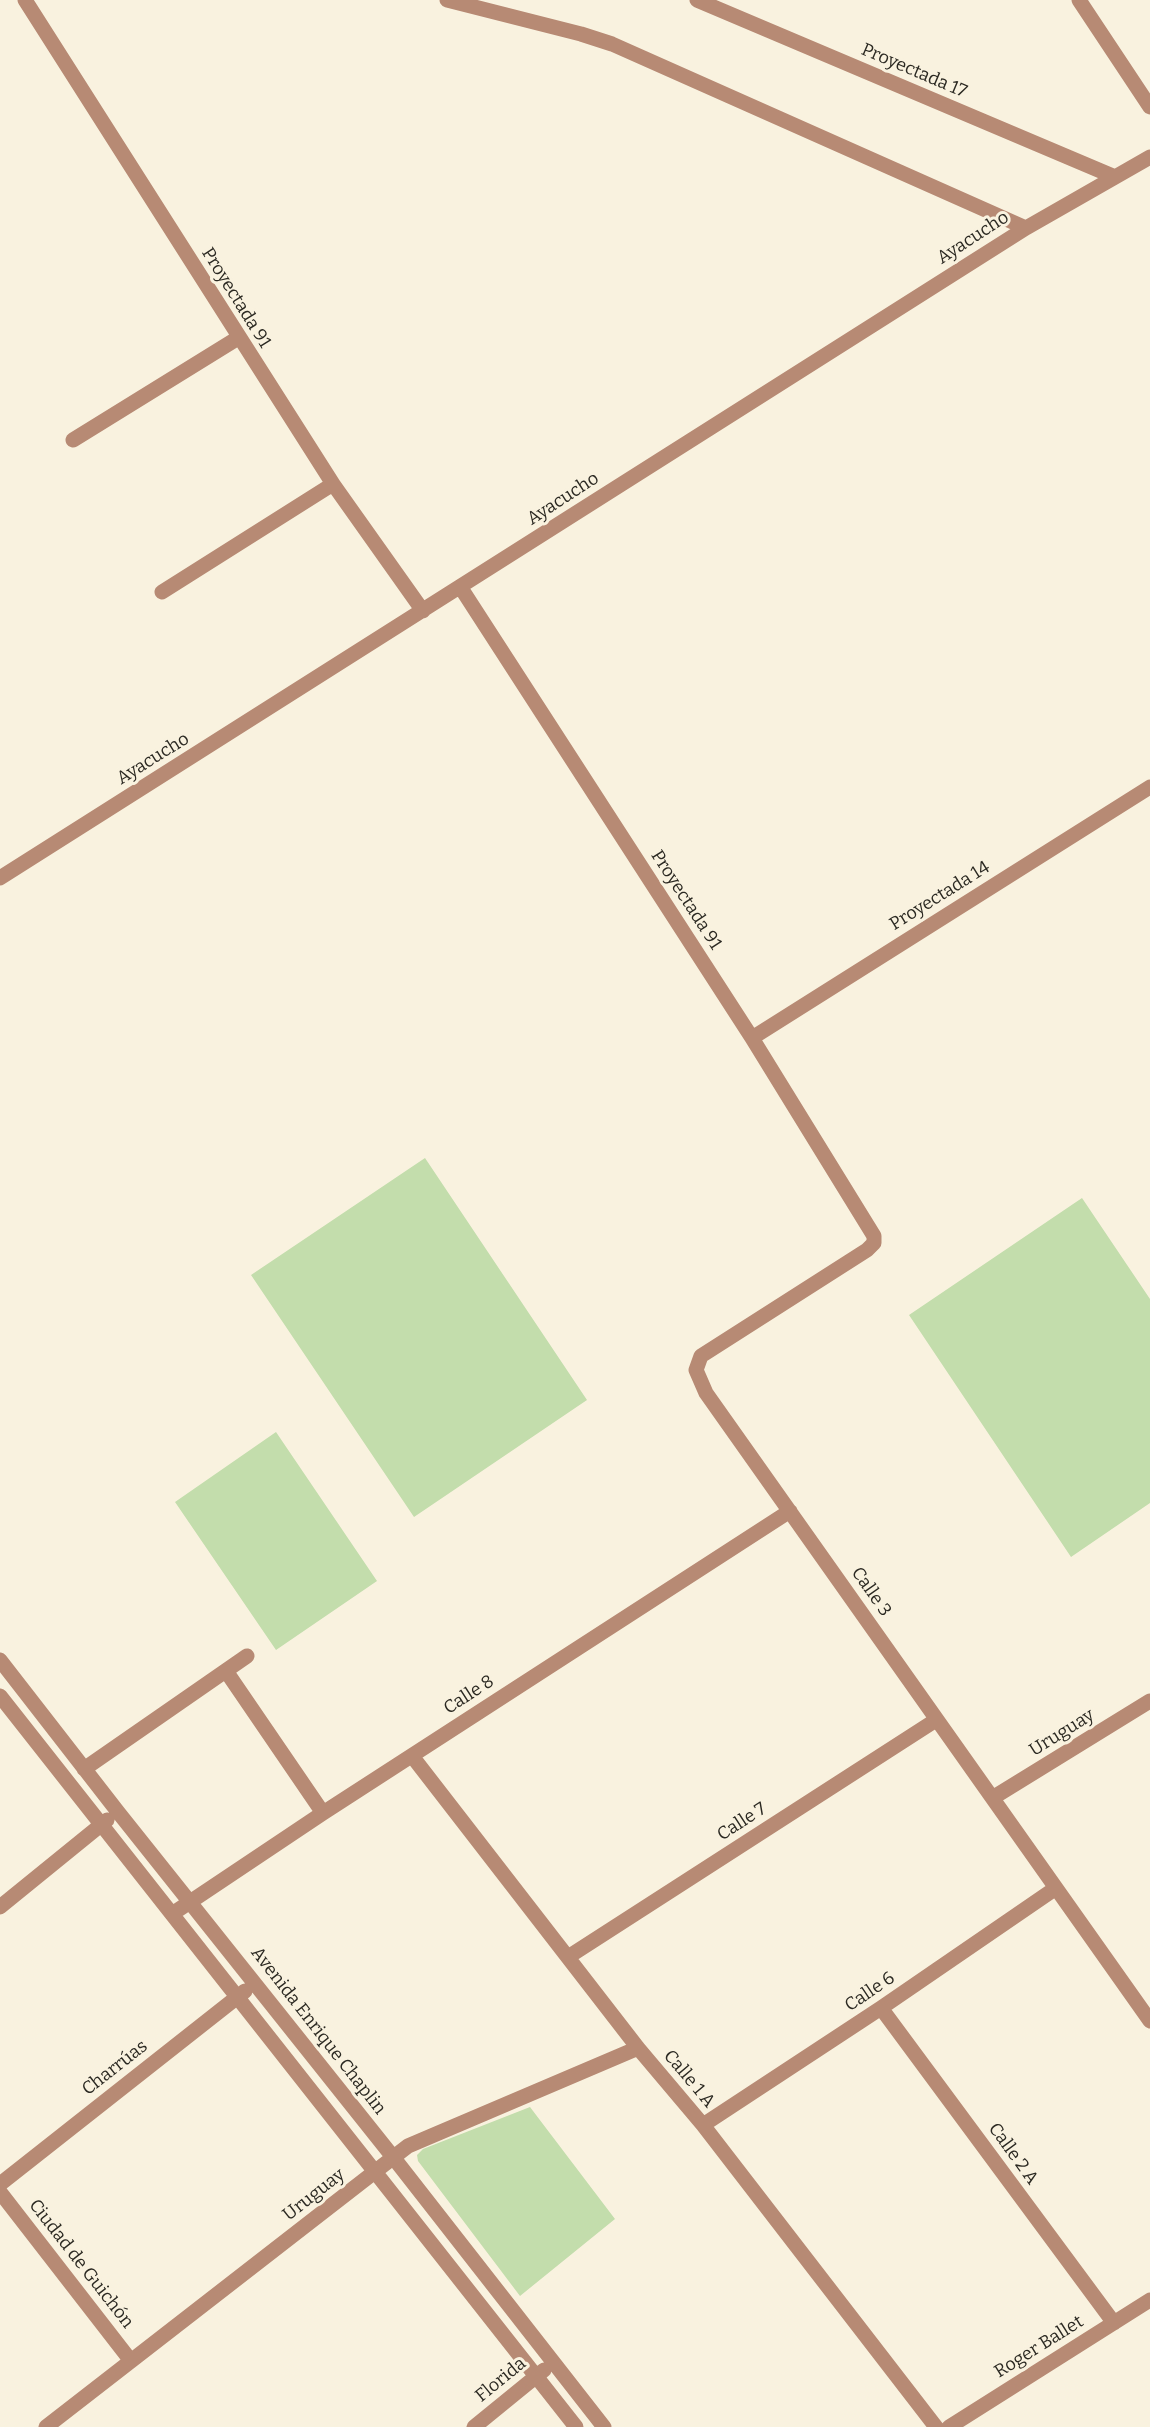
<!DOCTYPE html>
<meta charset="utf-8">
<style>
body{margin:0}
canvas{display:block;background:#f9f2df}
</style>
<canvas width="1150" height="2427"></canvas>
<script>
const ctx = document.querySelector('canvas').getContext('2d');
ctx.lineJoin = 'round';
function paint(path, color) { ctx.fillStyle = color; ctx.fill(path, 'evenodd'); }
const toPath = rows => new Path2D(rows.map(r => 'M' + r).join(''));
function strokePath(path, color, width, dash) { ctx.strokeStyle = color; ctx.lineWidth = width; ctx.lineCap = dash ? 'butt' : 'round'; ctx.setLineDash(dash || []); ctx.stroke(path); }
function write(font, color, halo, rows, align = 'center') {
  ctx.font = font + ' Bitter,serif'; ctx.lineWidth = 6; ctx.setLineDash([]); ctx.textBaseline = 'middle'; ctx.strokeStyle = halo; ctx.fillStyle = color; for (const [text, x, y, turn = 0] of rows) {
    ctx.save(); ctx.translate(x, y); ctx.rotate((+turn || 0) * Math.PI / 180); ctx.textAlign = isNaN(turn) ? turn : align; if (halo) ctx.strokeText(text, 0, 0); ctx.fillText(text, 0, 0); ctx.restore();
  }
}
const green = toPath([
 [425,1158,587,1400,414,1517,251,1275],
 [1082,1198,1150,1299,1150,1503,1071,1557,909,1315],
 [276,1432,377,1581,276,1650,175,1502],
 [530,2107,615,2219,520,2296,418,2161,417,2155,423,2149]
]);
const minor = toPath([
 [25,0,333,484,423,611],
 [447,0,581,34,612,44,1026,228],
 [697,0,1115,177],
 [1079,0,1150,107],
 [73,440,238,338],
 [461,588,752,1038,874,1236,874,1243,867,1250,701,1356,696,1370,706,1393,1150,2021],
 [162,592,333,484],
 [0,878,1026,228,1150,157],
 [752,1038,1150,787],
 [0,1660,118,1812,393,2157,604,2427],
 [226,1671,323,1813],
 [0,1696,576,2427],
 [412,1756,638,2048,703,2125,936,2427],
 [84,1769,247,1656],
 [994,1797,1150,1701],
 [0,1907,107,1820],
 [172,1914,323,1813,790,1511],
 [568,1957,936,1720],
 [881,2008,1114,2323],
 [703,2125,881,2008,1056,1888],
 [0,2184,245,1991],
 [0,2192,131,2361],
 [46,2427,408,2146,638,2048],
 [474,2427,544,2370],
 [949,2427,1150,2300]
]);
const streetNames = [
 ["Proyectada 17",914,71,23],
 ["Ayacucho",973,238,-33],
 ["Proyectada 91",236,298,58],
 ["Ayacucho",563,499,-33],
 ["Ayacucho",153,759,-32],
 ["Proyectada 14",940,896,-32],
 ["Proyectada 91",686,900,57],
 ["Calle 3",871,1592,55],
 ["Calle 8",469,1695,-33],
 ["Uruguay",1062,1733,-32],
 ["Calle 7",742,1822,-33],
 ["Calle 6",870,1992,-34],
 ["Avenida Enrique Chaplin",318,2031,52],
 ["Charrúas",115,2068,-38],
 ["Calle 1 A",689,2079,50],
 ["Calle 2 A",1013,2154,54],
 ["Uruguay",314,2195,-38],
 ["Ciudad de Guichón",81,2264,52],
 ["Roger Ballet",1039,2347,-32],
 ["Florida",501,2380,-39]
];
paint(green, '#c3ddac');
strokePath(minor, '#b78a74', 15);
write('18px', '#2b2922', '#f9f2df', streetNames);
</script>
